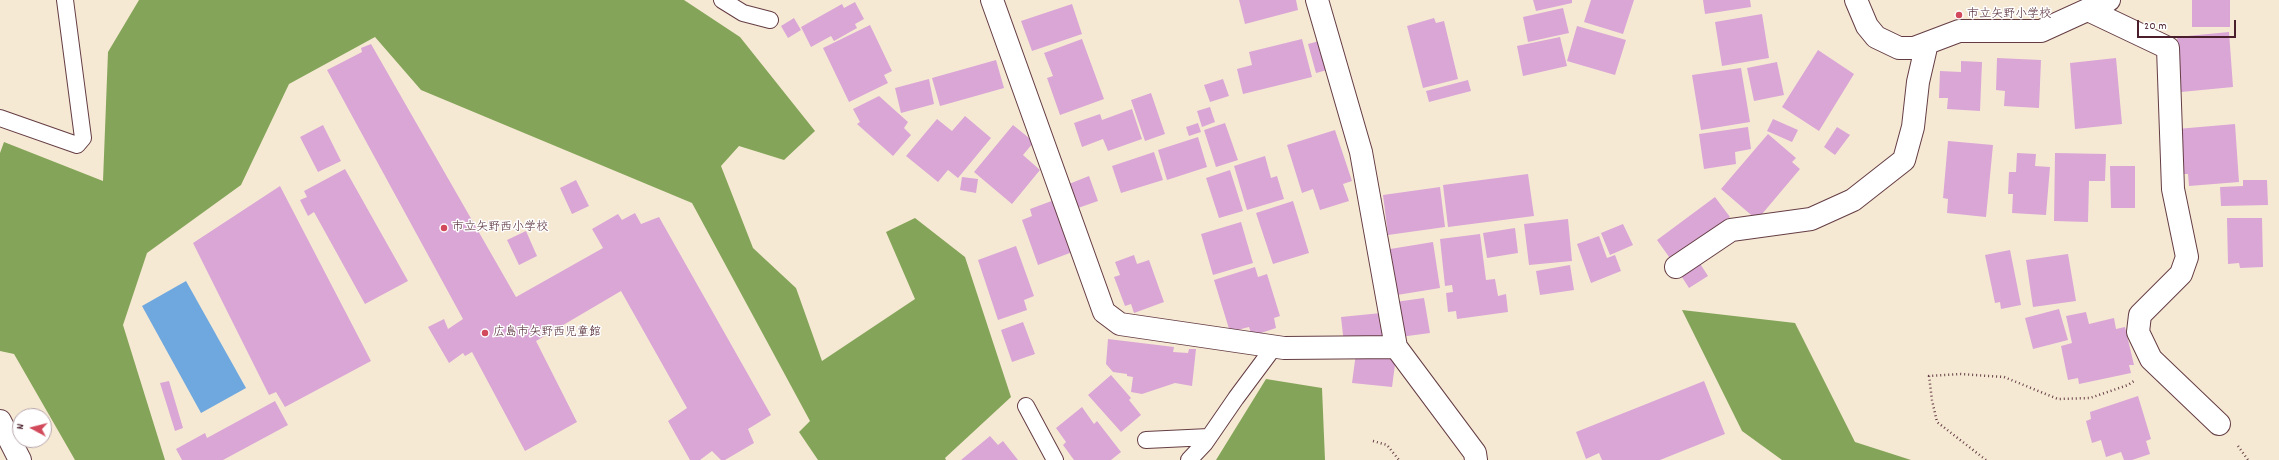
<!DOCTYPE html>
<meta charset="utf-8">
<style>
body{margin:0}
#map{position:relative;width:2279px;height:460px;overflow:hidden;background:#f6e9d4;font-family:Dekko,sans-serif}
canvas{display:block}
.north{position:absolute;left:12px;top:408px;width:40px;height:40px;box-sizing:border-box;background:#fff;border:1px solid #b7a5aa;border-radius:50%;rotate:277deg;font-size:11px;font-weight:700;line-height:16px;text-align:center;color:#4a1f2b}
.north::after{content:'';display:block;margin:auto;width:14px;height:18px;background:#d1495b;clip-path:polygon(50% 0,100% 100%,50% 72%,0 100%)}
.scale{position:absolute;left:2137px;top:20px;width:99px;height:18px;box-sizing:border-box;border:2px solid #4a1f2b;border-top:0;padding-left:5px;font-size:12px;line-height:14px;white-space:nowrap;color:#4a1f2b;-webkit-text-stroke:3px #fff;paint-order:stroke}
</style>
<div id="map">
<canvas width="2279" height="460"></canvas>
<div class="north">N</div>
<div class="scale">20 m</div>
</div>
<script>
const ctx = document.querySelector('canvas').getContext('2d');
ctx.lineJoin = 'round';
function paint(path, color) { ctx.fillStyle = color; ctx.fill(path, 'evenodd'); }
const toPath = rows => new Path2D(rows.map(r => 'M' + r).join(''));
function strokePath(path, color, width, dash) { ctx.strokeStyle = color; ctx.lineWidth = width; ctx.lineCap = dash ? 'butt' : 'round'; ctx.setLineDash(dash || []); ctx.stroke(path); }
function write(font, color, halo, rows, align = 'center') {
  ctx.font = font + ' Dekko,"Klee One",sans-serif'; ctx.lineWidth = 3; ctx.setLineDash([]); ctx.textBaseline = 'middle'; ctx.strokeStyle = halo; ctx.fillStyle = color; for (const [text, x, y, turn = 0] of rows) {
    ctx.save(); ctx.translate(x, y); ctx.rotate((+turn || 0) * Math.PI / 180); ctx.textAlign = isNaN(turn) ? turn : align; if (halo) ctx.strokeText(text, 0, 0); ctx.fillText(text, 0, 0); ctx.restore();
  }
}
const forest = toPath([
 [139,0,684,0,740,37,815,131,784,160,739,146,721,166,753,248,796,288,822,361,915,299,886,232,915,218,965,257,1011,397,945,458,946,460,818,460,799,432,810,421,692,203,421,90,375,37,289,84,241,185,147,253,123,325,165,460,75,460,14,354,0,351,0,153,4,142,103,181,108,52],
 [1682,310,1795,323,1855,442,1911,460,1782,460,1742,431],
 [1266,379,1322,388,1325,460,1216,460]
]);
const water = toPath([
 [186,281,246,388,201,413,142,306]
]);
const building = toPath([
 [1239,0,1296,0,1298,10,1245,24],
 [1533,0,1572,0,1572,3,1536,11],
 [1591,0,1634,0,1623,34,1584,22],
 [1703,0,1750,0,1751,7,1705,14],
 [2192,0,2230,0,2230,27,2192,27],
 [855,2,864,19,855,24,857,28,834,41,831,36,811,47,801,27,842,4,844,8],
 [1072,4,1082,34,1032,51,1021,21],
 [1563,8,1569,33,1528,42,1523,17],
 [1762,14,1769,58,1722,66,1715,22],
 [794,18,801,30,788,38,781,26],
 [1434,18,1436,23,1444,21,1458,79,1423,88,1407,26],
 [870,25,892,71,884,75,888,83,849,102,823,48],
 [1577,26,1626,40,1615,75,1567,61],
 [2229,32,2233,87,2181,92,2177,37],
 [1560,37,1567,66,1523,76,1517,46],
 [1082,39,1104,99,1060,115,1047,78,1053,76,1044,53],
 [1302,39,1312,77,1243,94,1237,69,1252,65,1249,52],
 [1323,40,1331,69,1316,73,1308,44],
 [371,44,516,297,603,248,592,229,618,214,622,220,635,213,641,224,659,217,771,415,748,429,754,443,725,460,721,460,712,451,700,460,690,460,668,421,687,408,621,291,536,341,577,422,525,451,472,352,465,356,463,353,449,363,428,327,444,319,448,329,463,319,327,70,362,52,361,48],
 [1818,50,1854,74,1819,131,1782,107],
 [1997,58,2041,60,2039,108,2004,106,2005,91,1996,90],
 [2116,58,2122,124,2075,129,2070,63],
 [996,60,1004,88,940,106,932,78],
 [1961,61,1982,62,1980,111,1947,109,1948,98,1939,98,1940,71,1961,72],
 [1777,62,1784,95,1754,101,1747,68],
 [1741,68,1750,122,1701,130,1692,75],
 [929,79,934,104,901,113,895,88],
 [1223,79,1229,96,1210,102,1204,85],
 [1468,80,1471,91,1429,102,1426,91],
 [1151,93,1165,134,1145,141,1131,100],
 [879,96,908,122,904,128,911,135,893,156,857,124,860,122,853,109],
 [1210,107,1215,122,1202,127,1197,111],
 [1132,109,1142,139,1108,151,1103,139,1082,147,1074,123,1100,114,1102,120],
 [965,116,991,138,958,178,948,170,938,182,906,156,937,119,952,131],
 [1773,119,1798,130,1792,142,1767,131],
 [1198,123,1201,132,1189,136,1186,127],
 [1225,123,1238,160,1216,167,1204,130],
 [2235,124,2239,182,2189,186,2188,174,2181,174,2177,129],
 [323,125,341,161,318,172,300,137],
 [1013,125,1034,142,1023,155,1040,170,1012,204,974,172],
 [1748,127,1751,149,1735,152,1736,164,1704,169,1699,134],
 [1837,127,1850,135,1835,155,1824,147],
 [1335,130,1352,181,1343,184,1349,201,1320,210,1313,189,1302,193,1287,145],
 [1768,134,1796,158,1792,162,1800,169,1757,220,1721,189],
 [1198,137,1207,167,1167,180,1158,150],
 [1948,141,1993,145,1986,217,1947,213,1948,199,1943,198],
 [1154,152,1163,180,1121,193,1112,166],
 [2017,153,2036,154,2035,166,2050,167,2046,215,2012,213,2013,194,2008,194,2009,172,2016,172],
 [2055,153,2106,154,2105,181,2089,181,2088,222,2054,221],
 [1265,156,1271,178,1277,176,1284,199,1247,210,1234,166],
 [2110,166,2135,166,2135,208,2111,208],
 [345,169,408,281,365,304,314,212,308,216,300,200,307,197,304,191],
 [1230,170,1243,211,1219,218,1206,178],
 [1528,174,1534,216,1448,227,1443,185],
 [1089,176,1098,201,1078,208,1069,184],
 [962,177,978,179,976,193,960,190],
 [576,180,589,206,572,214,560,188],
 [2243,180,2267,180,2268,205,2221,206,2220,187,2243,186],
 [280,186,371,361,285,407,276,392,269,395,193,243],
 [1440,187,1445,227,1388,235,1383,195],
 [1715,197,1730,217,1672,261,1657,240],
 [1057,199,1075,251,1038,265,1022,220,1032,216,1030,209],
 [1293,201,1309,253,1273,264,1256,213],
 [2227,218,2262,218,2263,267,2240,268,2239,263,2228,264],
 [1568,219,1572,261,1529,265,1524,224],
 [1241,222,1253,263,1213,275,1201,234],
 [1623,224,1633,245,1610,255,1601,233],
 [1515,228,1518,253,1487,258,1483,233],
 [526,231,537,256,519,265,507,240],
 [1480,234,1486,280,1495,279,1498,296,1506,294,1508,312,1457,319,1456,311,1448,312,1446,293,1453,292,1452,285,1445,286,1440,239],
 [1599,236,1607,258,1615,255,1621,271,1591,283,1577,244],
 [1433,242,1440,288,1391,296,1384,250],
 [1016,246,1034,296,1024,300,1027,310,998,320,978,260],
 [2010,250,2021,305,2001,309,2000,302,1995,303,1985,255],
 [2068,254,2076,301,2033,307,2026,260],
 [1134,255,1137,264,1149,260,1164,302,1134,313,1131,304,1125,306,1114,277,1120,275,1115,262],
 [1699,262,1708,276,1689,288,1680,274],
 [1570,265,1574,290,1540,295,1536,271],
 [1255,267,1258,277,1267,274,1280,316,1274,318,1276,328,1252,336,1249,327,1230,332,1214,280],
 [1424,298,1430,333,1400,337,1395,302],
 [2059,309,2068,340,2033,349,2025,318],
 [2086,312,2089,324,2114,318,2116,329,2125,327,2134,365,2129,365,2131,373,2079,384,2078,378,2068,380,2061,346,2072,343,2066,316],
 [1381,313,1383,340,1344,344,1341,317],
 [1023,322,1035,354,1012,362,1001,330],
 [1108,339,1174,347,1173,352,1188,353,1189,349,1196,349,1192,386,1175,383,1142,394,1131,392,1133,377,1127,376,1127,374,1113,372,1106,364],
 [1356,353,1396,357,1392,387,1352,383],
 [1111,375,1131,398,1129,400,1141,415,1121,432,1088,395],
 [169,381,183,428,175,431,160,383],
 [1704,381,1725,434,1660,460,1602,460,1599,453,1586,459,1576,432],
 [2138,396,2151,439,2146,441,2150,454,2132,460,2124,460,2121,452,2106,457,2101,440,2092,443,2086,421,2091,419,2090,412],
 [275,401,288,425,223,460,182,460,176,449,205,433,207,438],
 [1082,407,1094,424,1097,421,1121,452,1111,460,1074,460,1063,445,1066,442,1056,428],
 [990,436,998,445,1003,441,1018,460,961,460]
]);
const path = toPath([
 [1373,441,1387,445,1399,460],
 [2238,446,2248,460],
 [1986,460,1937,422,1932,400,1929,376,1960,374,2004,377,2058,399,2090,398,2128,385,2134,381]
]);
const lane = toPath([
 [722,0,743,13,770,20],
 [0,118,77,145,83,138,65,0],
 [1026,406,1055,460],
 [1146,440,1209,437],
 [1189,460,1205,443,1236,398,1274,347]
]);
const street = toPath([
 [992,0,1104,312,1120,324,1284,348,1396,347],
 [1317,0,1361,152,1396,347,1475,453,1476,460],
 [1856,0,1867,26,1876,37,1899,48,1914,48,1959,31,2041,31,2109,0],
 [2088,10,2168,48,2173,189,2187,257,2181,274,2140,315,2138,332,2151,359,2219,424],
 [1676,267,1731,230,1811,219,1853,200,1904,160,1913,127,1918,82,1927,43],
 [0,421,20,460]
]);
const markers = [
 [1959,15,4,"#d1495b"],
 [444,228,4,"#d1495b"],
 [485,333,4,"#d1495b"]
];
const poiNames = [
 ["市立矢野小学校",1967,15],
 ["市立矢野西小学校",452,228],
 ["広島市矢野西児童館",493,333]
];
paint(forest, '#84a559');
paint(water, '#6ea8de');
paint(building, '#d9a6d6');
strokePath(lane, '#643d44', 18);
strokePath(street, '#643d44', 24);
strokePath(path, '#643d44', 2.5, [1, 3]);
strokePath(lane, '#fff', 16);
strokePath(street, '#fff', 22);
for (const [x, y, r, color] of markers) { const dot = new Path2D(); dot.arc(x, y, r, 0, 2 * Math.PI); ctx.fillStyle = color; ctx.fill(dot); strokePath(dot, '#fff', 1.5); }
write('12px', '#4a1f2b', '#fff', poiNames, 'left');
</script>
